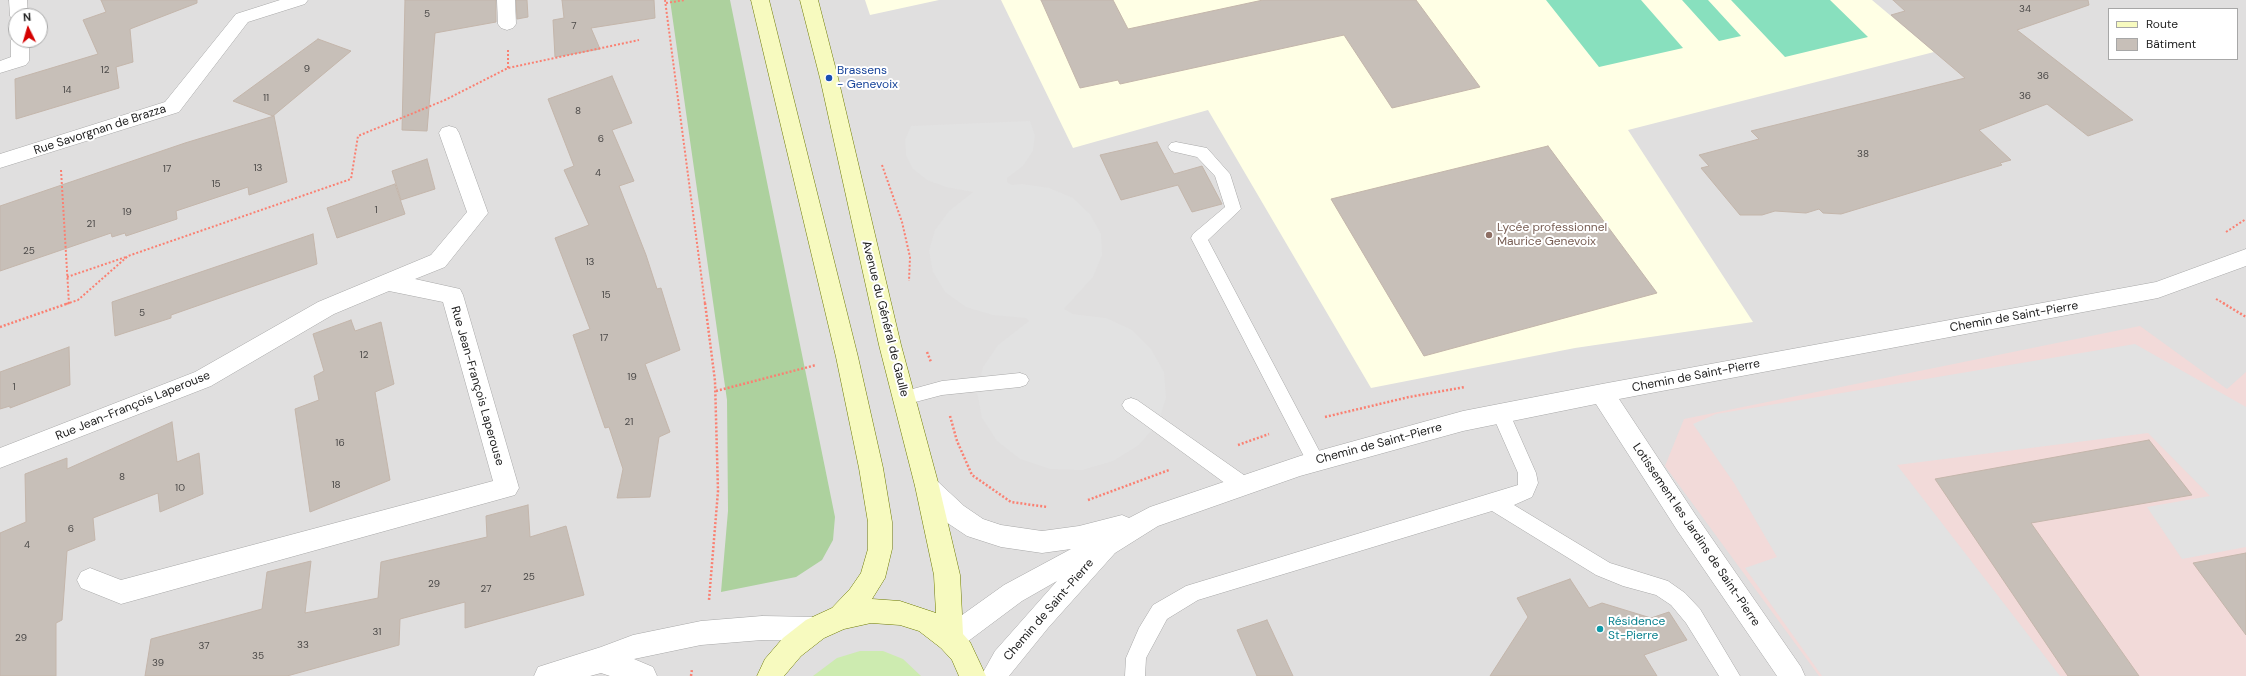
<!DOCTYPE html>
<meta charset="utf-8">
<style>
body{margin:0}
#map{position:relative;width:2246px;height:676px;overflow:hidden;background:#f2efe9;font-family:"DM Sans",sans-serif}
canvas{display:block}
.legend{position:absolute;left:2108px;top:8px;width:130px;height:52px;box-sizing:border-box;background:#fff;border:1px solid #a7a7a7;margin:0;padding:5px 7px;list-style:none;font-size:12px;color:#222}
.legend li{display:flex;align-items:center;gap:8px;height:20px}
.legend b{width:20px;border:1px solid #a7a7a7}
.north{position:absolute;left:8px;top:8px;width:40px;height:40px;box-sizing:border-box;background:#fff;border:1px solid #a7a7a7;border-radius:50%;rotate:355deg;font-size:11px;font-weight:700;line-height:16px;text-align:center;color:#222}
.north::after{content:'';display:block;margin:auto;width:14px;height:18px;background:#d40000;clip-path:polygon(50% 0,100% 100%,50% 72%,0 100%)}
</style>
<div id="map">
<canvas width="2246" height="676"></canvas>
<ul class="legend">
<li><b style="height:5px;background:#f7fabf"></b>Route</li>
<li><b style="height:11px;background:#c7bfb8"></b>Bâtiment</li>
</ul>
<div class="north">N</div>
</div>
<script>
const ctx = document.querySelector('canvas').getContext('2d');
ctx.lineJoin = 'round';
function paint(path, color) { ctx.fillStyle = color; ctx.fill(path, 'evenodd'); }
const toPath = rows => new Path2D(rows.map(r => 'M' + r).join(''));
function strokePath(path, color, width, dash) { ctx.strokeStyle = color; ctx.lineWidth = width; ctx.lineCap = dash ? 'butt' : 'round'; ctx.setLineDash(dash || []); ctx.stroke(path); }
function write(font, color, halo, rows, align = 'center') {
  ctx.font = font + ' "DM Sans",sans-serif'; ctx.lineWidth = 4; ctx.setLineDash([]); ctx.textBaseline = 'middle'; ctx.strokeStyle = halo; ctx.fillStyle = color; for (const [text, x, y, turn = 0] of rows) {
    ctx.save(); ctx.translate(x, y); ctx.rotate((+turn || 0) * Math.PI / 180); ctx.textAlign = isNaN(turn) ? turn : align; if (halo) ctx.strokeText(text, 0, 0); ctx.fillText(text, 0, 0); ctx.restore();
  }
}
const residential = toPath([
 [0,0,2246,0,2246,676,0,676],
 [2109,9,2237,9,2237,59,2109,59],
 [16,16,40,16,40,40,16,40]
]);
const commercial = toPath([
 [2140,326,2227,389,2246,372,2246,676,1819,676,1665,466,1684,419]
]);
const education = toPath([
 [865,0,939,0,870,15],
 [1001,0,1872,0,1934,52,1628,130,1753,322,1575,348,1371,388,1208,110,1073,148]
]);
const grass = toPath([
 [860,651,883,651,903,659,921,676,813,676,837,658]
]);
const forest = toPath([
 [670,0,730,0,835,517,833,540,822,560,796,577,721,592,728,511,727,400]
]);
const pitch = toPath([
 [1546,0,1641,0,1683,48,1599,67],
 [1682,0,1708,0,1741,36,1719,41],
 [1731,0,1830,0,1868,37,1785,57]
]);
const parking = toPath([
 [1030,121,1035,136,1033,151,1023,166,1007,178,1007,182,1012,185,1022,184,1049,188,1073,198,1090,214,1101,234,1102,255,1093,277,1064,309,1073,314,1106,318,1132,330,1151,349,1164,372,1166,398,1158,423,1139,445,1113,461,1082,470,1050,469,1020,459,997,441,982,418,977,392,983,367,998,345,1029,321,1026,318,993,315,966,307,945,292,933,272,929,251,935,230,949,211,973,192,946,187,927,180,913,169,906,155,905,140,911,126],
 [2135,344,2246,407,2246,547,2182,559,2147,507,2210,496,2148,433,1897,465,2060,676,1822,676,1745,568,1777,557,1734,483,1693,424,1716,414]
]);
const building = toPath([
 [101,0,197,0,197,3,130,29,133,62,116,67,119,88,16,119,15,79,98,54,83,20,106,12,101,0],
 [405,0,496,0,496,22,435,33,427,131,402,130,405,0],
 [516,0,527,0,528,17,517,19,516,0],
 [562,0,654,0,655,18,591,28,600,49,555,57,553,20,564,18,562,0],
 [1041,0,1113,0,1128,29,1263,0,1416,0,1480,87,1392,108,1344,35,1120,84,1118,80,1080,88,1041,0],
 [1893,0,2088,0,2089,5,2017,30,2133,120,2088,136,2047,104,1979,130,2011,160,2000,163,2002,165,1841,214,1823,213,1819,209,1806,213,1775,211,1762,215,1740,215,1701,168,1709,166,1699,155,1759,139,1751,131,1965,78,1891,15,1905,11,1893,0],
 [318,39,351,51,273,116,233,101,318,39],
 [612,76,632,123,612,130,634,181,619,186,646,255,657,289,661,288,680,350,645,364,670,432,659,437,650,497,617,498,623,469,609,427,605,428,573,335,590,329,555,238,589,225,564,170,574,166,548,99,612,76],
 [274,116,287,182,249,195,248,187,176,211,177,219,126,236,125,233,112,237,111,233,0,271,0,206,185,143,274,116],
 [1157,142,1174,174,1202,166,1222,204,1192,212,1178,185,1121,200,1100,155,1157,142],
 [1548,146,1657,293,1424,356,1331,199,1548,146],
 [427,159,435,189,401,200,392,171,427,159],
 [395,184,405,214,337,238,327,208,395,184],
 [313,234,317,264,171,315,171,318,115,336,112,302,313,234],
 [351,320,355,331,381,322,394,384,375,392,390,480,310,512,295,409,319,400,314,376,324,371,313,334,351,320],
 [69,347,70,385,10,408,10,406,0,409,0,372,69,347],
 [172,422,177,462,199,453,203,494,160,512,158,493,93,518,95,540,67,551,62,620,56,623,56,676,0,676,0,533,26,522,25,474,67,458,67,469,172,422],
 [2149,440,2192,495,2031,523,2139,676,2068,676,1935,479,2149,440],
 [528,505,530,537,566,526,584,595,465,628,465,602,400,619,399,645,287,676,145,676,151,639,262,609,267,572,311,561,305,613,378,598,381,562,487,537,486,516,528,505],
 [2246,553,2246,635,2193,563,2246,553],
 [1570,579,1589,608,1602,603,1651,618,1669,612,1687,640,1644,655,1657,676,1490,676,1528,617,1517,598,1570,579],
 [1267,620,1293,676,1257,676,1237,630,1267,620]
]);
const pathFar1 = toPath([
 [665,0,705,304],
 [666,3,685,0],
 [508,50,508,68],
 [882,165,902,222,910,257,909,281],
 [61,170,69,304],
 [2226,232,2246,219],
 [67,277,126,257],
 [2216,299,2225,304],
 [66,304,78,300,128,256,351,179,358,136,445,100,508,68,639,40]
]);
const path = toPath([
 [705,303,715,381,718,491,709,600],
 [2223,303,2246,317],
 [0,327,69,303],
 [927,352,931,362],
 [716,391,816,365],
 [950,416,957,441,972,475,1011,502,1047,507],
 [1325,417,1409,397,1465,387],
 [1238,445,1269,434],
 [1088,500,1169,470],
 [691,676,692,669]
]);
const lane = toPath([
 [1176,142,1207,148,1230,174,1241,209,1208,240,1322,456,1325,462,1322,468,1316,470,1310,468,1191,238,1193,234,1225,207,1215,176,1197,157,1171,151,1168,147,1171,143,1176,142],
 [1020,373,1026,375,1029,380,1026,385,1020,387,942,395,904,405,898,403,895,398,898,393,942,381,1020,373],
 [1131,398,1137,400,1251,480,1253,486,1251,492,1244,494,1237,492,1125,410,1122,405,1125,400,1131,398],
 [1501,406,1507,409,1510,414,1536,473,1538,483,1532,497,1514,505,1610,563,1668,581,1685,593,1700,609,1740,676,1719,676,1686,623,1671,605,1656,595,1623,586,1596,575,1492,511,1198,600,1167,619,1146,658,1145,676,1125,676,1126,658,1139,628,1153,605,1186,586,1518,485,1518,473,1492,414,1495,409,1501,406]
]);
const street = toPath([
 [9,0,27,0,28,16,16,16,16,21,13,20,10,16,9,0],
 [280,0,308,0,305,4,248,22,179,112,0,168,0,154,165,102,236,14,280,0],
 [497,0,515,0,516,24,513,28,507,30,501,28,498,24,497,0],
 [16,35,16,40,29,40,29,61,26,65,0,73,0,61,11,57,11,40,16,35],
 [449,126,456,128,459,133,488,213,445,267,415,279,460,289,463,295,519,488,515,495,121,604,81,588,77,580,81,572,90,568,121,580,493,481,443,302,389,291,334,314,211,386,0,468,0,448,195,372,318,302,431,255,467,212,439,133,442,128,449,126],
 [2246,249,2246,266,2158,298,1619,399,1695,514,1801,667,1805,676,1777,676,1677,530,1596,404,1463,431,1300,476,1158,526,1115,553,1048,628,1009,676,981,676,995,651,1057,581,1022,601,959,648,950,651,941,648,937,639,941,630,1004,585,1071,549,1042,553,1001,547,967,536,946,522,919,493,915,486,919,479,927,475,935,479,964,506,983,519,1001,525,1042,531,1079,526,1122,515,1129,518,1150,507,1300,456,1463,411,1602,384,2156,282,2246,249],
 [762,616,815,617,824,620,828,629,824,638,815,641,762,640,701,645,634,659,653,667,657,676,610,676,601,673,590,676,534,676,538,667,601,647,633,635,701,621,762,616]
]);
const secondary = toPath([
 [751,0,769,0,858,357,883,468,892,522,892,549,885,578,872,599,900,601,936,613,934,575,915,486,879,345,820,78,800,0,818,0,838,78,901,345,939,486,960,575,963,634,970,642,986,676,959,676,952,660,941,648,919,631,900,625,871,623,844,629,824,638,801,656,784,676,757,676,765,659,783,638,806,620,832,608,850,589,861,573,868,549,868,522,859,468,836,357,751,0]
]);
const markers = [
 [829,78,4,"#1a4fb4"],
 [1489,235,4,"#8d6e63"],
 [1600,629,4,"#0f9aa8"]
];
const numberNames = [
 ["34",2025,9],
 ["5",427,14],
 ["7",574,26],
 ["9",307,69],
 ["12",105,70],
 ["36",2043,76],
 ["14",67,90],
 ["36",2025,96],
 ["11",266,98],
 ["8",578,111],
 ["6",601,139],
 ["38",1863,154],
 ["13",258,168],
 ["17",167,169],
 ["4",598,173],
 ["15",216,184],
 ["1",376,210],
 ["19",127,212],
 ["21",91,224],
 ["25",29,251],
 ["13",590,262],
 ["15",606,295],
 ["5",142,313],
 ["17",604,338],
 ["12",364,355],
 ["19",632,377],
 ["1",14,387],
 ["21",629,422],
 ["16",340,443],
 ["8",122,477],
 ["18",336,485],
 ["10",180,488],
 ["6",71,529],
 ["4",27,545],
 ["25",529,577],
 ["29",434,584],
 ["27",486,589],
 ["31",377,632],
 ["29",21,638],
 ["33",303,645],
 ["37",204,646],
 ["35",258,656],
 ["39",158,663]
];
const transitNames = [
 ["Brassens",837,71],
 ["- Genevoix",837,85]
];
const streetNames = [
 ["Rue Savorgnan de Brazza",100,130,-18],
 ["Chemin de Saint-Pierre",2014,317,-10],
 ["Avenue du Général de Gaulle",885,319,76],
 ["Chemin de Saint-Pierre",1696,376,-11],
 ["Rue Jean-François Laperouse",477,386,74],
 ["Rue Jean-François Laperouse",133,406,-22],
 ["Chemin de Saint-Pierre",1379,444,-15],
 ["Lotissement les Jardins de Saint-Pierre",1696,535,56],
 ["Chemin de Saint-Pierre",1049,610,-49]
];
const educationNames = [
 ["Lycée professionnel",1497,228],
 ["Maurice Genevoix",1497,242]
];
const cultureNames = [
 ["Résidence",1608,622],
 ["St-Pierre",1608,636]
];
paint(residential, '#e0dfdf');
paint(commercial, '#f2dad9');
paint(education, '#ffffe5');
paint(grass, '#cdebb0');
paint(forest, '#add19e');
paint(pitch, '#88e0be');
paint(parking, '#e2e2e2');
paint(building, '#c7bfb8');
strokePath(building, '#c4b6ab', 1);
strokePath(lane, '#a9a9a9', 1);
strokePath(street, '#a9a9a9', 1);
strokePath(secondary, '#707d05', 1);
strokePath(pathFar1, '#fa8072', 2, [2, 2]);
strokePath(path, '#fa8072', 2.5, [2, 2]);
paint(lane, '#fff');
paint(street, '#fff');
paint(secondary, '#f7fabf');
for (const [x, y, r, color] of markers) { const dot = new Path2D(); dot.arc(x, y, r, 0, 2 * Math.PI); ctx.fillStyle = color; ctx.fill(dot); strokePath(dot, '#fff', 1.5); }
write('10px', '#4b4948', null, numberNames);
write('12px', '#164399', '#fff', transitNames, 'left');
write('12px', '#222', '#fff', streetNames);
write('12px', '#785e54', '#fff', educationNames, 'left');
write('12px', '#0d838f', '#fff', cultureNames, 'left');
</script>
